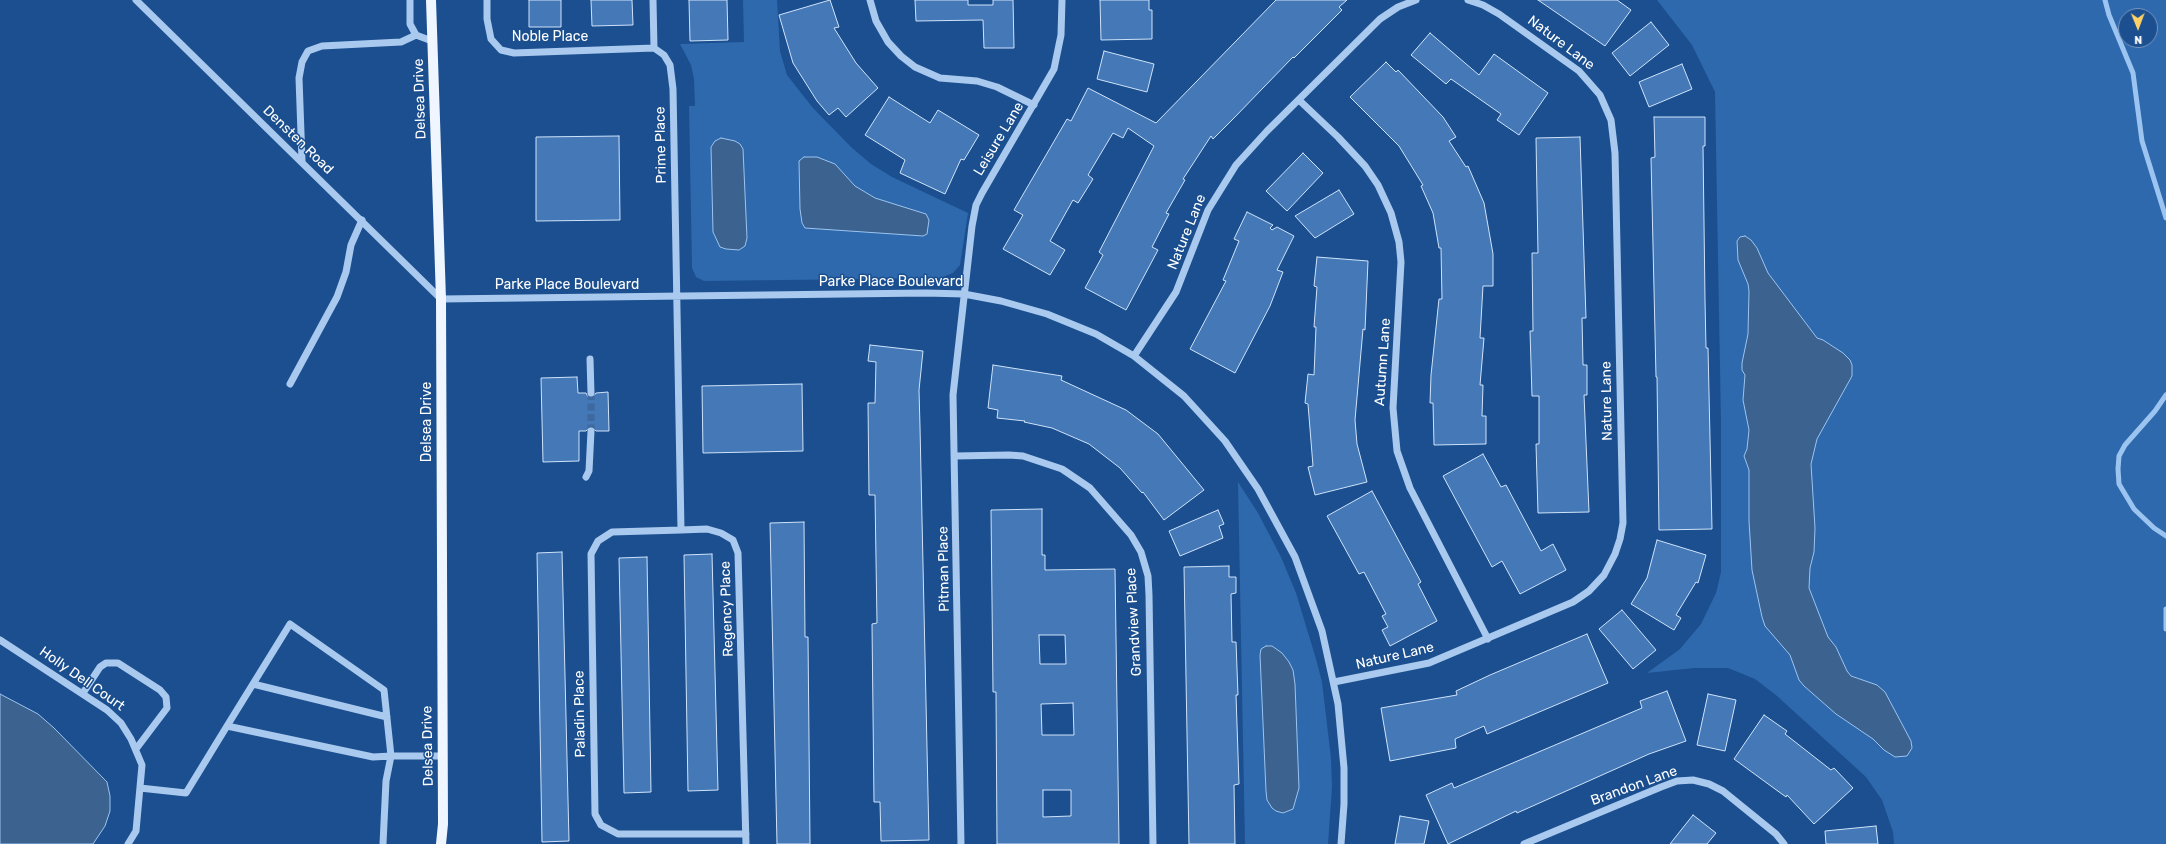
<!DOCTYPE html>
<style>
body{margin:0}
#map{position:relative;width:2166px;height:844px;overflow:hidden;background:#1b4f8f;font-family:Rubik,sans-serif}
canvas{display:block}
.north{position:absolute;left:2118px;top:8px;width:40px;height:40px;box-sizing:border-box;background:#1b4f8f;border:1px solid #7695bc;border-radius:50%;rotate:179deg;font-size:11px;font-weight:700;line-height:16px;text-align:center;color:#fff}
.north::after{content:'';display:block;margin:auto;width:14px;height:18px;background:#ffd166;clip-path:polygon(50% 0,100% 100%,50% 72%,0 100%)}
</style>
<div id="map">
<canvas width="2166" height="844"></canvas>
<div class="north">N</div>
</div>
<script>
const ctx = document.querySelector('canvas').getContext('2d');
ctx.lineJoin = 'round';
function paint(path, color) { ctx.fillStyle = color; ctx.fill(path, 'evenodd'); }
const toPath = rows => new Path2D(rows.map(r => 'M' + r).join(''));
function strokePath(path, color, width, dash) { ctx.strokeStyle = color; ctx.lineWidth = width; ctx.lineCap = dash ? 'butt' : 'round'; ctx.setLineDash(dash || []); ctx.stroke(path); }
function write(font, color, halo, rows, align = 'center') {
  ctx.font = font + ' Rubik,sans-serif'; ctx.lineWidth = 3; ctx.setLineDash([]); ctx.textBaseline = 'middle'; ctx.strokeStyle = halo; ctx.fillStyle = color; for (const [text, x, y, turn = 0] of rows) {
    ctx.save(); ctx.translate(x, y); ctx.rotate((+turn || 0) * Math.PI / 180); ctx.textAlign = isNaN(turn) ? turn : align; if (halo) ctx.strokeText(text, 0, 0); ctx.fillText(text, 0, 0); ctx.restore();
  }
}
const green = toPath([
 [743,0,777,0,780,51,787,75,813,108,851,147,871,164,892,177,968,213,960,265,953,273,940,278,704,281,696,277,692,268,689,106,695,106,694,79,691,65,680,44,744,42],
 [1657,0,2166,0,2166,844,1894,844,1893,832,1882,800,1866,777,1777,696,1755,679,1728,668,1694,668,1647,673,1680,649,1701,624,1716,593,1721,572,1721,422,1715,92,1692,45],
 [2126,16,2150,16,2150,40,2126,40],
 [1238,482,1258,513,1281,557,1296,593,1316,659,1322,682,1331,758,1332,787,1328,844,1245,844]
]);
const water = toPath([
 [721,138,735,141,740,144,743,149,747,238,745,246,739,250,726,249,720,247,713,232,711,147,715,141,721,138],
 [804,157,817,157,835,164,855,186,875,198,926,214,929,220,927,234,923,236,805,228,802,223,800,209,799,161,804,157],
 [1745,236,1751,240,1757,248,1768,273,1817,338,1823,340,1843,353,1850,360,1852,365,1852,376,1817,439,1811,464,1815,528,1814,552,1810,568,1809,588,1828,637,1836,647,1847,671,1851,676,1877,685,1885,692,1911,741,1912,748,1907,756,1895,757,1884,750,1873,739,1836,714,1804,686,1799,680,1790,655,1765,626,1762,617,1752,570,1749,521,1749,470,1744,456,1747,449,1749,430,1743,400,1745,375,1742,370,1742,363,1748,334,1749,291,1748,284,1738,260,1737,241,1740,237,1745,236],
 [1266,646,1272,646,1282,653,1289,662,1293,670,1295,684,1299,788,1293,809,1283,813,1276,811,1272,808,1267,800,1266,791,1260,655,1261,649,1266,646],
 [0,694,38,714,54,728,107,782,110,796,110,811,105,826,93,844,0,844,0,694]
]);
const stream = toPath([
 [2105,0,2109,15,2133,73,2142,141,2166,218],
 [2166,395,2155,411,2125,445,2119,456,2118,469,2119,484,2134,509,2154,528,2166,536],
 [2166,609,2166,629]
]);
const building = toPath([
 [529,0,561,0,561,27,529,27,529,0],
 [591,0,632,0,633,25,592,26,591,0],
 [689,0,727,0,728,40,690,41,689,0],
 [830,0,839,27,834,28,856,63,878,88,846,117,838,108,829,115,817,101,793,63,779,15,830,0],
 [915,0,968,0,968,5,993,5,993,0,1013,0,1014,48,984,48,983,20,916,21,915,0],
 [1100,0,1149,0,1149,10,1152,10,1152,39,1101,40,1100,0],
 [1276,0,1347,0,1339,7,1342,10,1294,58,1293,57,1233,119,1213,139,1211,136,1183,179,1185,180,1166,213,1169,214,1152,247,1158,250,1126,310,1085,288,1103,255,1099,252,1154,146,1128,128,1123,138,1113,133,1088,175,1093,179,1078,203,1073,200,1050,241,1065,250,1050,275,1003,249,1023,215,1014,210,1067,119,1071,121,1088,88,1156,123,1276,0],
 [1538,0,1617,0,1631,10,1605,46,1538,0],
 [1651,22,1669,45,1630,76,1612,53,1651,22],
 [1430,33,1479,75,1494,54,1548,93,1519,135,1497,120,1501,114,1451,79,1446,84,1411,55,1430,33],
 [1104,51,1154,64,1147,92,1097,79,1104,51],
 [1386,62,1396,72,1398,70,1443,117,1456,137,1449,141,1466,167,1468,166,1484,203,1493,254,1493,286,1483,286,1480,338,1484,338,1480,385,1483,385,1482,416,1486,416,1486,444,1434,445,1433,403,1430,403,1431,375,1439,299,1442,299,1441,248,1439,248,1433,213,1421,186,1423,185,1399,146,1350,97,1386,62],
 [1682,64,1692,89,1649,107,1639,82,1682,64],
 [889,97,930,123,938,110,979,135,964,160,961,159,945,194,900,173,905,160,865,135,889,97],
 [1654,117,1705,117,1705,146,1703,146,1705,300,1706,348,1708,348,1712,529,1659,530,1657,377,1656,377,1651,158,1655,157,1654,117],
 [619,136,620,220,536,221,536,137,619,136],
 [1580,137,1586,318,1582,318,1583,365,1587,365,1587,395,1584,395,1589,512,1538,513,1536,444,1539,444,1539,396,1532,396,1530,331,1533,331,1532,253,1538,253,1536,138,1580,137],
 [1303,153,1323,173,1287,211,1266,191,1303,153],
 [1339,190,1354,214,1315,238,1295,216,1339,190],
 [1247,212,1273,225,1270,228,1272,230,1277,227,1294,236,1277,270,1283,272,1270,306,1235,373,1190,349,1226,281,1223,280,1239,241,1234,239,1247,212],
 [1317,257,1368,261,1365,330,1363,329,1355,420,1357,444,1367,482,1315,495,1308,467,1313,466,1308,404,1305,403,1308,374,1314,375,1316,327,1314,327,1317,287,1314,286,1317,257],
 [870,345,923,351,919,390,920,427,929,840,881,841,880,802,874,802,872,624,877,623,875,495,869,495,868,403,875,403,876,362,868,361,870,345],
 [993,365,1062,376,1061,380,1126,410,1158,434,1204,490,1164,520,1143,492,1142,493,1120,468,1089,444,1052,428,1024,422,1025,421,997,418,998,410,988,408,993,365],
 [577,377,578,393,586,393,588,397,592,398,596,393,608,392,609,431,596,431,591,426,586,431,579,431,579,461,543,462,541,378,577,377],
 [802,384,803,451,703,453,702,386,802,384],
 [1483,454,1501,487,1506,485,1541,551,1553,544,1566,570,1520,594,1502,561,1492,567,1443,476,1483,454],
 [1372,491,1421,582,1418,584,1437,621,1390,646,1382,630,1388,627,1382,616,1386,614,1364,572,1359,574,1327,516,1372,491],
 [1042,509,1042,555,1045,555,1045,570,1115,569,1119,844,997,844,996,692,993,692,991,510,1042,509],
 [1039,635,1065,635,1066,664,1040,664,1039,635],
 [1073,703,1074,735,1042,735,1041,704,1073,703],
 [1043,790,1071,790,1071,816,1043,817,1043,790],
 [1218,510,1224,524,1219,526,1223,538,1180,556,1169,531,1218,510],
 [804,522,805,637,808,637,810,844,777,844,770,523,804,522],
 [1657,540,1706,555,1698,583,1696,582,1676,615,1681,618,1674,630,1631,604,1647,578,1657,540],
 [562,552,569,841,542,842,537,553,562,552],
 [712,554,718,790,688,791,684,555,712,554],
 [647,557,651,792,624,793,619,558,647,557],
 [1229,566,1229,577,1236,577,1236,593,1231,594,1232,642,1236,642,1238,695,1236,695,1239,784,1234,785,1235,844,1189,844,1184,567,1229,566],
 [1622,610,1656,650,1633,669,1599,629,1622,610],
 [1587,634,1608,683,1487,734,1484,726,1455,739,1456,748,1390,761,1381,708,1457,695,1456,691,1490,675,1587,634],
 [1667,691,1686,741,1649,754,1517,813,1516,811,1448,844,1426,795,1452,783,1454,788,1642,708,1640,701,1667,691],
 [1708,694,1736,700,1725,751,1697,745,1708,694],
 [1764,715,1787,731,1785,734,1831,770,1834,768,1853,788,1814,824,1787,795,1786,797,1734,759,1764,715],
 [1693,815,1716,833,1707,844,1670,844,1693,815],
 [1400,816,1429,821,1424,844,1395,844,1400,816],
 [1876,826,1878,844,1826,844,1825,831,1876,826]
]);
const minorTunnel = toPath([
 [591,393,591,431]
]);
const minor = toPath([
 [136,0,441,299,926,293,964,294,1001,301,1047,314,1096,334,1134,356,1184,396,1225,441,1258,489,1295,557,1322,631,1338,704,1344,768,1344,804,1341,844],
 [410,0,410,24,416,35,432,41],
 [487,0,487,19,491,39,501,50,514,53,654,48],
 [653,0,654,48,664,55,670,65,673,89,681,530,707,529,721,533,733,540,738,553,746,844],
 [870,0,876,21,888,42,901,56,915,67,940,78,977,81,997,87,1034,105],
 [1299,100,1338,137,1365,166,1378,185,1391,213,1399,242,1401,262,1393,408,1397,451,1410,488,1488,639],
 [302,161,299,78,302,62,308,51,322,46,401,42,416,35],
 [1134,356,1176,292,1208,210,1236,165,1267,131,1380,19,1398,7,1416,0],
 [590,359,591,393],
 [290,384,337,297,346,272,351,245,362,220],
 [955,456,1009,455,1023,456,1062,469,1090,488,1131,535,1141,552,1148,576,1149,595,1153,844],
 [586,477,589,471,591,431],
 [681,530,612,532,598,541,591,554,595,814,601,825,618,834,746,834],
 [0,640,107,710,121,723,131,739,142,765,136,831,128,844],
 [1334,682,1429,663,1573,602,1589,591,1604,575,1615,554,1620,539,1623,523,1615,153,1611,120,1600,95,1579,71,1499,14,1483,5,1468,0],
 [253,684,387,717],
 [83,693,100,667,106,663,118,663,160,690,166,697,167,708,136,749],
 [140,788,186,793,227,726],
 [383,844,386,781,391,756,384,690,290,624,227,726,373,757,391,756,442,756],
 [961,844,953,395,972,226,976,205,982,193,1054,69,1061,35,1062,0],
 [1524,844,1661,787,1677,781,1693,780,1709,784,1723,791,1776,834,1784,844]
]);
const major = toPath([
 [431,0,441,299,443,824,441,844]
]);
const streetNames = [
 ["Noble Place",550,37],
 ["Nature Lane",1561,43,37],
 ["Delsea Drive",420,99,-92],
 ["Leisure Lane",999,139,-59],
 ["Densten Road",298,140,44],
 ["Prime Place",661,145,-91],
 ["Nature Lane",1187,232,-68],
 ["Parke Place Boulevard",891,282],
 ["Parke Place Boulevard",567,285],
 ["Autumn Lane",1383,362,-86],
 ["Nature Lane",1607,401,-91],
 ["Delsea Drive",427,422,-90],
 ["Pitman Place",944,569,-91],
 ["Regency Place",727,609,-92],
 ["Grandview Place",1134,622,-93],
 ["Nature Lane",1395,656,-13],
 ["Holly Dell Court",82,679,35],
 ["Paladin Place",580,714,-91],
 ["Delsea Drive",428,746,-91],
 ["Brandon Lane",1634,786,-20]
];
paint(green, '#2e69ad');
paint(water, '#3c6290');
strokePath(water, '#9cc4f0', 1);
strokePath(stream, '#9cc4f0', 5);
paint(building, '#4478b7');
strokePath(building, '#cfe3fa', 1);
strokePath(minorTunnel, '#3d69a0', 7, [7, 3.5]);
strokePath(minor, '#a9c9ee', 7);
strokePath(major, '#f0f6ff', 10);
write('14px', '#fff', '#1b4f8f', streetNames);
</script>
